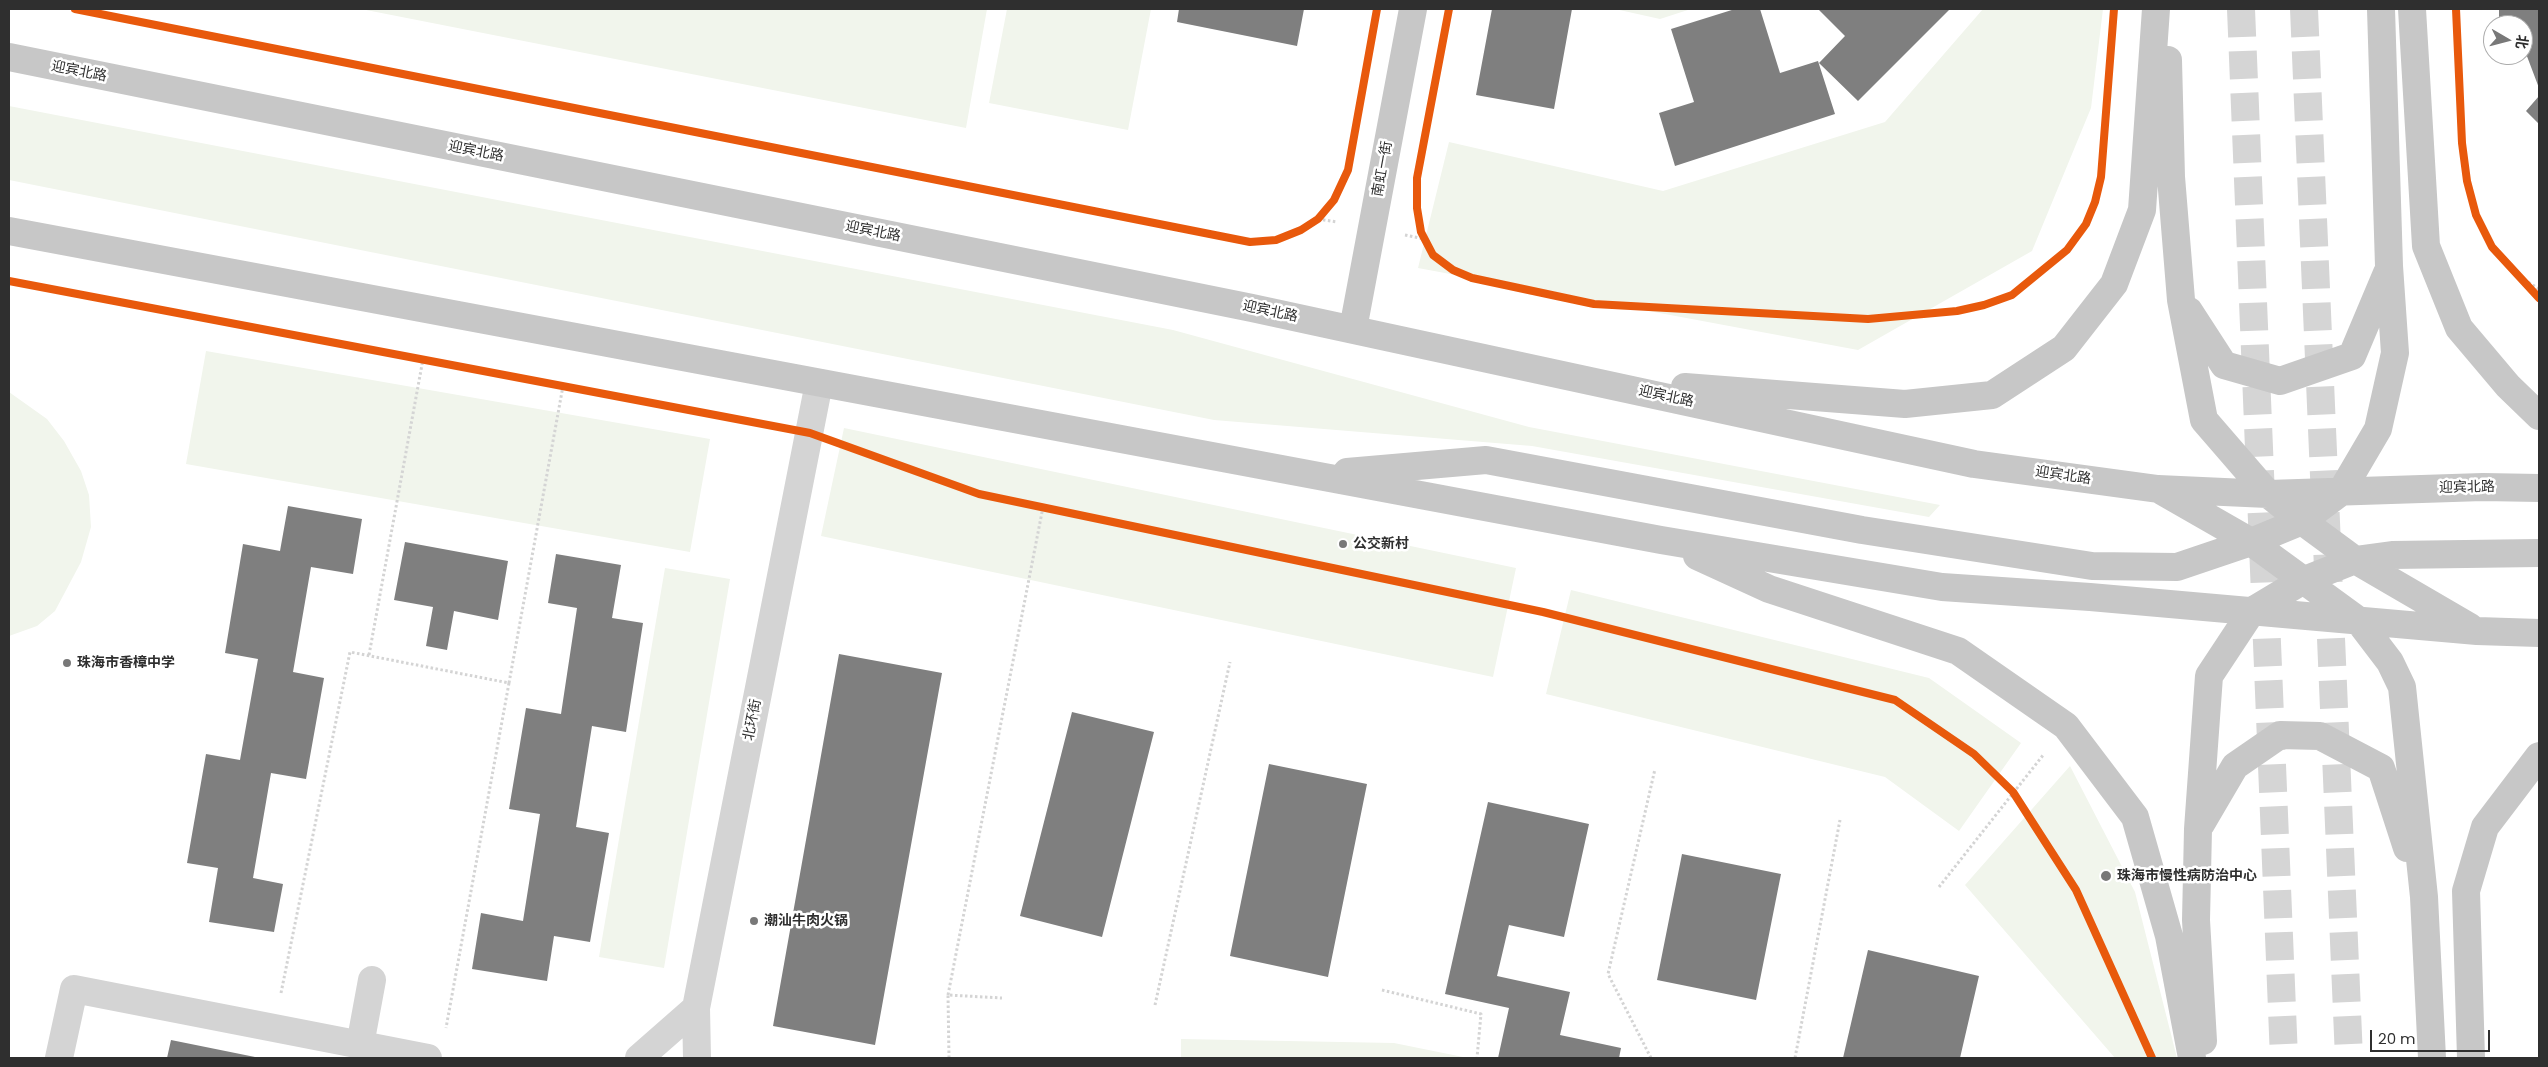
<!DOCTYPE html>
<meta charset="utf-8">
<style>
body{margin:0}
#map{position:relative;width:2548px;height:1067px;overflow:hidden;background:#fff;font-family:Poppins,"Noto Sans SC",sans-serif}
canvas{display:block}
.frame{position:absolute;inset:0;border:10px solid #2f2f2f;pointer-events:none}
.north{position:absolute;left:2483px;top:15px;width:50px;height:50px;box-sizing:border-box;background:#fff;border:1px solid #acacac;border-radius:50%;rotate:98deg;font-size:14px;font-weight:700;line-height:20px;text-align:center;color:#2f2f2f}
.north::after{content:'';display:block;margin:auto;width:18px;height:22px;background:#787878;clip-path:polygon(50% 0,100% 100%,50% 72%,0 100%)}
.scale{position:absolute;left:2370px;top:1030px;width:120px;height:22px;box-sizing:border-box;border:2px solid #2f2f2f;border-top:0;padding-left:6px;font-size:15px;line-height:18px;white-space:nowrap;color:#2f2f2f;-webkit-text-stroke:4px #fff;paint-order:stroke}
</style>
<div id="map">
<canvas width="2548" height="1067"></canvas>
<div class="frame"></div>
<div class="north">北</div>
<div class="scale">20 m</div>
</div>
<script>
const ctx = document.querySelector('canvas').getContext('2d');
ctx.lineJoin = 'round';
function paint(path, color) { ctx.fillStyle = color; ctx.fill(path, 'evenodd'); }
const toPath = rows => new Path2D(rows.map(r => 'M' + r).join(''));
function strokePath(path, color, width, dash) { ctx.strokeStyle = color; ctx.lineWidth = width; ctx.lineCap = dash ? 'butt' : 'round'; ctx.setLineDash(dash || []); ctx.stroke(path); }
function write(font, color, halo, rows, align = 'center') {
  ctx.font = font + ' Poppins,"Noto Sans SC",sans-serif'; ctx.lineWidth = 5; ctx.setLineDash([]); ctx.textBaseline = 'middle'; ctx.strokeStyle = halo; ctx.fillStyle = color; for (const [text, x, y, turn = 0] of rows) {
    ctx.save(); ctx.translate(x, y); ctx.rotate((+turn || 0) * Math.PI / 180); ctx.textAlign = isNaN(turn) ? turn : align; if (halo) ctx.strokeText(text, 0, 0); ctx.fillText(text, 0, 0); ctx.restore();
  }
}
const green = toPath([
 [361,9,987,9,966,128],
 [1007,9,1151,9,1128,130,989,103],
 [1615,9,1691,9,1660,19],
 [1983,9,2103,9,2091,108,2032,251,1858,350,1418,268,1449,142,1663,191,1885,122],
 [9,106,1173,330,1529,427,1940,505,1929,517,1532,446,1214,420,9,180],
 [206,351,710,439,690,552,186,464],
 [9,392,47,419,64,441,81,471,89,495,91,527,81,562,55,611,37,626,9,636],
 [844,428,1516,568,1493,677,821,536],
 [665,568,730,579,664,968,599,957],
 [1571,590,1929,678,2021,743,1959,831,1885,777,1546,694],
 [2070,766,2135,892,2177,1058,2115,1058,1965,885],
 [1181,1039,1394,1043,1468,1058,1181,1058]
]);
const building = toPath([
 [1179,9,1304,9,1297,46,1177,22],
 [1492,9,1572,9,1554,109,1476,95],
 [1735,9,1760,9,1780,73,1818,61,1835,114,1675,166,1659,113,1694,102,1671,29],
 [1818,9,1950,9,1858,101,1819,63,1845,36],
 [2499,9,2539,9,2539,88,2525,51,2523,51,2523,25,2499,25],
 [2539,96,2539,124,2526,111],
 [288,506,362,519,353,574,311,567,293,672,324,678,306,779,271,773,253,878,283,884,274,932,209,922,218,868,187,863,206,754,240,760,258,659,225,653,243,544,280,551],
 [405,542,508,561,498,620,454,611,447,650,426,646,433,607,394,600],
 [556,554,621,565,612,618,643,623,626,732,592,726,576,827,609,833,590,942,554,936,547,981,472,969,481,913,523,921,540,814,509,809,526,708,561,714,577,608,548,603],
 [839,654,942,673,875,1045,773,1026],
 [1072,712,1154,732,1102,937,1020,916],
 [1269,764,1367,784,1328,977,1230,956],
 [1488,802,1589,824,1564,937,1509,925,1497,976,1570,992,1560,1035,1621,1048,1619,1058,1498,1058,1509,1008,1445,994],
 [1682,854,1781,874,1756,1000,1657,980],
 [1868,950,1979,976,1960,1058,1843,1058],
 [171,1040,255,1057,255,1058,167,1058]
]);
const majorTunnel = toPath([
 [2241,9,2284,1058],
 [2304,9,2349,1058]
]);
const path = toPath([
 [1318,219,1337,222],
 [1405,235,1425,239],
 [2520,277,2539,289],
 [369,655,423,359],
 [509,683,563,386],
 [1939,887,2044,754],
 [1382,990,1481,1014,1477,1058],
 [281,993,350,652,509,683,446,1028],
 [948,995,1043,507],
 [1155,1005,1230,662],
 [949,1058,948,995,1002,998],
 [1651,1058,1608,974,1655,769],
 [1795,1058,1840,820]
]);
const minor = toPath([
 [360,1045,372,980],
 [59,1058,74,989,428,1058],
 [639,1058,696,1008],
 [697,1058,696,1008,819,383]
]);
const major = toPath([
 [2412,9,2426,246,2459,328,2508,386,2539,416],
 [9,57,1252,308,1974,464,2158,489,2268,494,2483,487,2539,488],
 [2168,60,2171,177,2181,300,2204,420,2268,494,2302,521,2355,560,2470,627],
 [9,231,1661,540,1942,587,2090,597,2477,631,2539,633],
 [2189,311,2224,365,2280,381,2352,356,2387,273],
 [1353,329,1413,9],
 [1685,387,1905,404,1992,395,2064,348,2114,284,2142,210,2156,9],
 [1347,472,1486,460,1862,530,2092,566,2177,567,2251,542,2302,521,2341,492,2378,429,2395,353,2389,266,2381,9],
 [2162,491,2251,542,2358,620,2390,662,2402,687,2424,897,2432,1058],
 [1697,556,1769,589,1958,651,2066,726,2135,817,2169,936,2192,1058],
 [2201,824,2235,766,2280,735,2320,736,2381,768,2407,848],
 [2203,1041,2196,920,2198,829,2209,676,2252,611,2302,581,2355,560,2392,555,2539,553],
 [2471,1058,2466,891,2485,827,2539,756]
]);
const cycleway = toPath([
 [75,9,1250,242,1276,240,1301,230,1318,219,1334,200,1348,170,1377,9],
 [1449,9,1417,178,1417,208,1421,232,1433,255,1453,270,1472,278,1594,304,1868,319,1957,311,1984,305,2012,295,2067,250,2086,224,2095,202,2101,177,2114,9],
 [2456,9,2462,143,2467,181,2476,215,2492,247,2539,298],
 [9,281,810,433,979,494,1543,612,1895,700,1974,754,2013,792,2076,890,2152,1058]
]);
const markers = [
 [1343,544,5,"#787878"],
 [67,663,5,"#787878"],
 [2106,876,6,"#787878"],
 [754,921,5,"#787878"]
];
const streetNames = [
 ["迎宾北路",79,72,11],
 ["迎宾北路",476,152,11],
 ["南虹一街",1383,169,-80],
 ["迎宾北路",873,232,11],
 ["迎宾北路",1270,312,12],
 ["迎宾北路",1666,397,12],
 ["迎宾北路",2063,476,8],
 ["迎宾北路",2467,488,-1],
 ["北环街",753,720,-79]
];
const poiNames = [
 ["公交新村",1353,544],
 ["珠海市香樟中学",77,663],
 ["珠海市慢性病防治中心",2117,876],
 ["潮汕牛肉火锅",764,921]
];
paint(green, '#f1f5ec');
paint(building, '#7f7f7f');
strokePath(majorTunnel, '#d5d5d5', 28, [28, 14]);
strokePath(path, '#d4d4d4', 3, [2.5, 2.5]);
strokePath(minor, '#d4d4d4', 28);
strokePath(major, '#c7c7c7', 28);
strokePath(cycleway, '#e8590c', 8);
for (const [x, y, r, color] of markers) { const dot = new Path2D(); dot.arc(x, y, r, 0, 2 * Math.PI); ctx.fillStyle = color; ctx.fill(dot); strokePath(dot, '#fff', 2); }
write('14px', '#2f2f2f', '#fff', streetNames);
write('bold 14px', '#2f2f2f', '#fff', poiNames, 'left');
</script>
